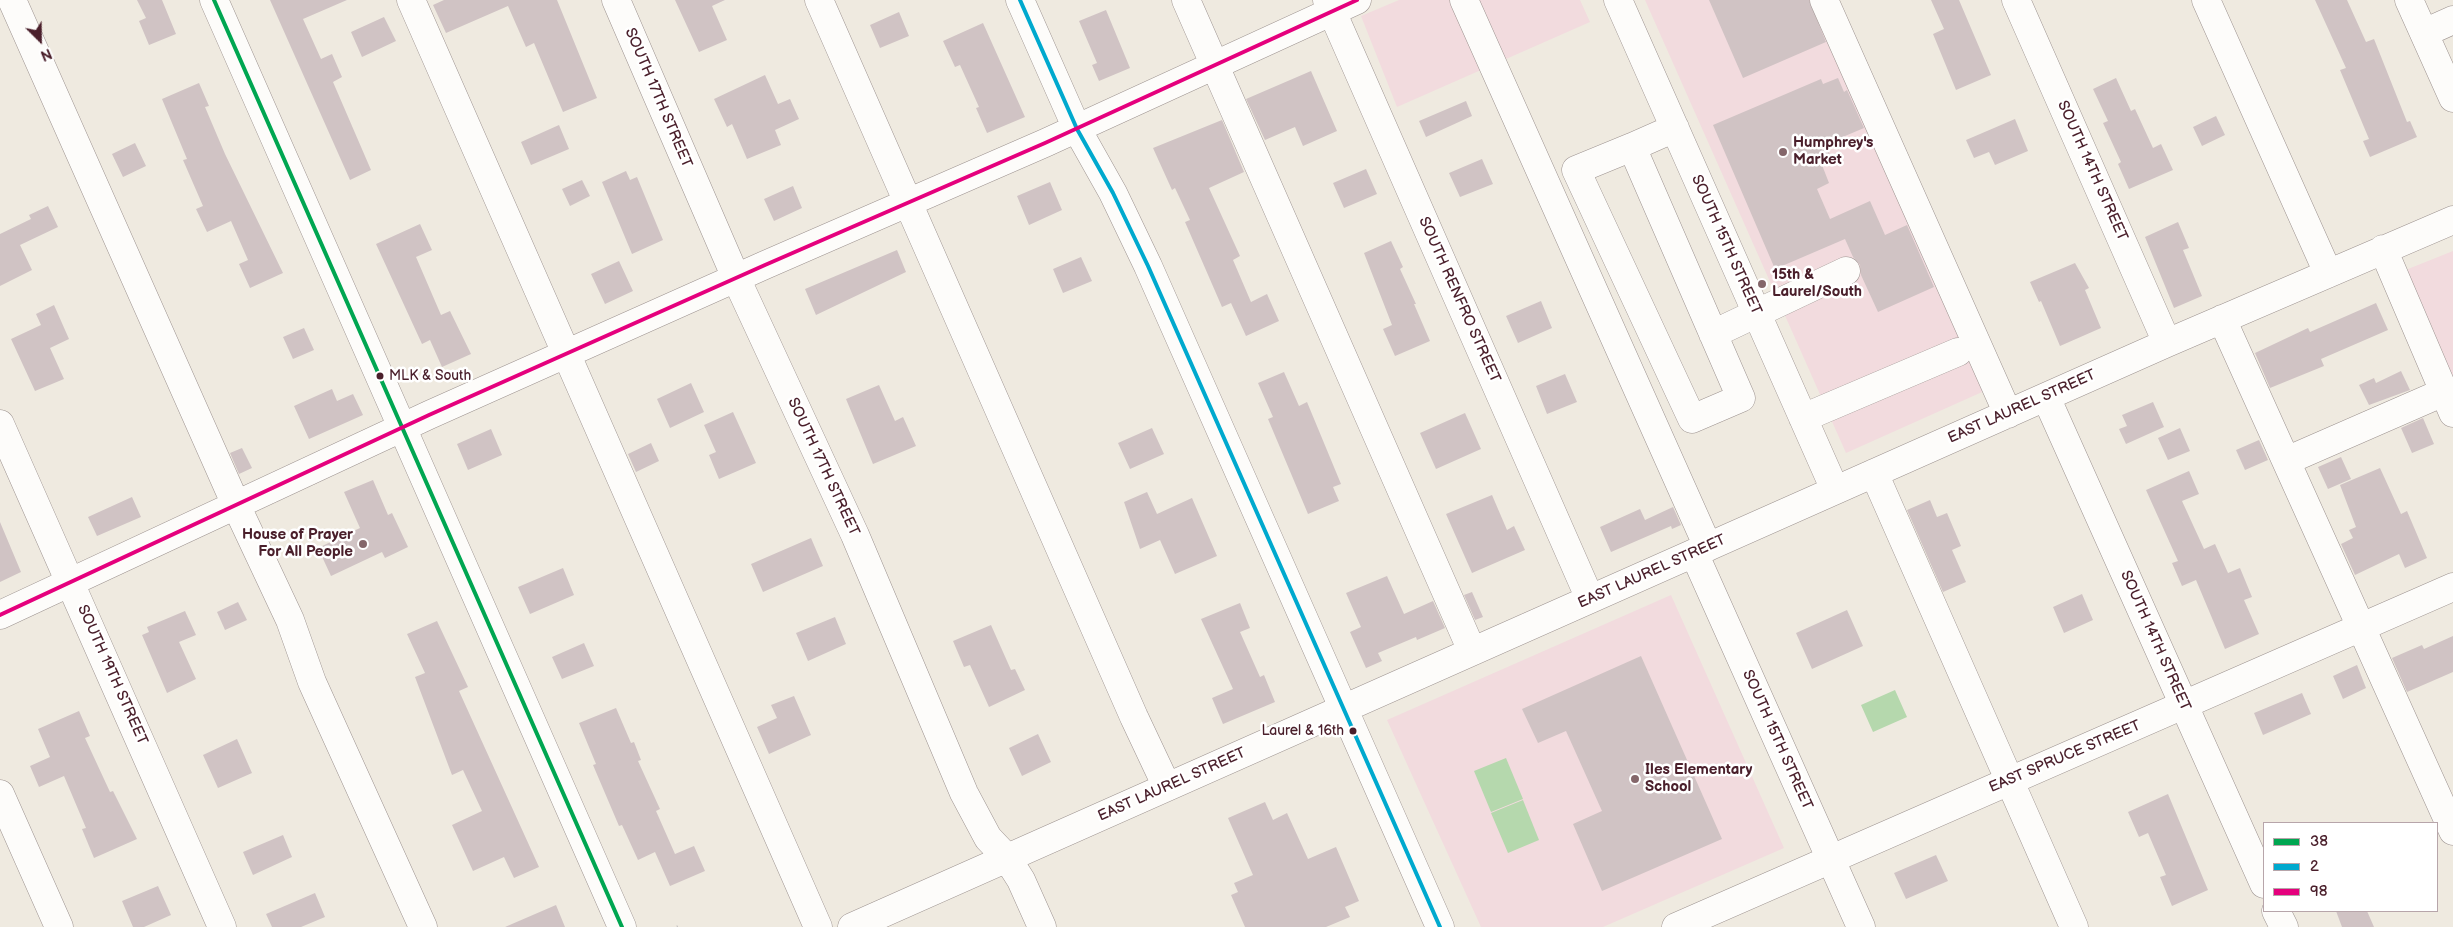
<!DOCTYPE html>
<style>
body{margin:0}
#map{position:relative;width:2453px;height:927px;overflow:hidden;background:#efeae0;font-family:"Balsamiq Sans",sans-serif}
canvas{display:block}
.legend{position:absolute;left:2263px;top:822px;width:175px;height:90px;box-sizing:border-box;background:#fff;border:1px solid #b7a5aa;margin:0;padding:6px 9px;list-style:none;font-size:15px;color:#4a1f2b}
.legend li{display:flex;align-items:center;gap:10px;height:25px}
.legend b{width:25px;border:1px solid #b7a5aa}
.north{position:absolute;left:15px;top:15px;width:50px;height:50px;-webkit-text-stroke:4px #fff;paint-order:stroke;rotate:157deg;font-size:14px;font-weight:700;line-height:20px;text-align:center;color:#4a1f2b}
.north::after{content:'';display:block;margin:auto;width:18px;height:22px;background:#4a1f2b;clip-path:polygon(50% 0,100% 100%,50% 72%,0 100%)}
</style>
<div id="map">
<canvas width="2453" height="927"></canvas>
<ul class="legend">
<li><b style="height:6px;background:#00a651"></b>38</li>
<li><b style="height:6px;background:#00a9ce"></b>2</li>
<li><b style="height:6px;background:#e5007d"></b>98</li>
</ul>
<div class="north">N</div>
</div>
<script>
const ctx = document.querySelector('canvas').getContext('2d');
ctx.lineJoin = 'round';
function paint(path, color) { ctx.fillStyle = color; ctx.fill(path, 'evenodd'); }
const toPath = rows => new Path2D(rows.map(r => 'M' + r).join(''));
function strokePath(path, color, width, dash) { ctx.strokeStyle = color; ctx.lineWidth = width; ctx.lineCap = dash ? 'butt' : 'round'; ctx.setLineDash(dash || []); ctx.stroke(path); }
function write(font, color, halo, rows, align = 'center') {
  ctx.font = font + ' "Balsamiq Sans",sans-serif'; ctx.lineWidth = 5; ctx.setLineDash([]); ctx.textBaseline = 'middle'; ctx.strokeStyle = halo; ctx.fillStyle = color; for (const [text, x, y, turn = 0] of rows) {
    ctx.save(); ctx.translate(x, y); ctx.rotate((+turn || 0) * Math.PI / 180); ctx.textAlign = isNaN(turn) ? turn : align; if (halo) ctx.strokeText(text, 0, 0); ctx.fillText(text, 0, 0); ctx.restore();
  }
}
const built = toPath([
 [1399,0,1580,0,1590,22,1397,107,1361,16],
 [1645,0,1830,0,2000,384,1846,453],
 [2453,251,2453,385,2411,294,2408,269],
 [1671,595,1784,848,1603,927,1481,927,1387,720]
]);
const green = toPath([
 [1895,690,1907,717,1873,732,1861,705],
 [1506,758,1523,799,1491,812,1474,771],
 [1523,800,1539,840,1508,853,1491,813]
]);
const building = toPath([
 [137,0,162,0,176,34,149,45,139,21,146,18],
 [270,0,347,0,303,19,321,59,332,54,342,77,333,82,371,170,350,180],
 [444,0,557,0,597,98,563,112,534,43,526,47,508,6,446,33,433,5],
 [675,0,725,0,712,6,727,40,699,52],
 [1709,0,1809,0,1826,42,1743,78],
 [1931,0,1959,0,1991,75,1956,90,1933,34,1944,29],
 [2315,0,2347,0,2366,42,2374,39,2407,122,2410,121,2417,137,2370,157,2363,141,2369,139,2340,70,2346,68],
 [1106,10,1130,68,1099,81,1092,65,1097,63,1079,21],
 [899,12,909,36,880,48,870,25],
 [384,17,396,41,362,57,351,32],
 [983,23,1025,117,987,133,976,108,979,107,960,65,955,67,943,41],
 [1311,71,1337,131,1303,146,1295,127,1265,140,1246,99],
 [765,75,778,104,790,99,799,119,775,130,781,145,747,159,732,124,727,127,714,99],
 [1838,78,1844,92,1847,90,1864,128,1826,144,1832,161,1822,165,1829,183,1817,189,1830,219,1870,201,1885,235,1907,225,1934,287,1878,312,1861,275,1860,265,1853,257,1845,239,1775,269,1713,125,1821,79,1823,84],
 [2116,78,2131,111,2135,109,2153,148,2161,144,2173,170,2129,189,2118,164,2121,162,2103,123,2108,121,2093,89],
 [199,83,209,106,205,107,225,154,283,273,250,288,239,264,248,260,231,221,207,232,196,209,203,206,183,160,187,159,162,99],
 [1466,101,1472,116,1426,137,1419,121],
 [2216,116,2225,135,2202,146,2193,127],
 [2015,119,2028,151,1995,165,1989,152,1974,158,1966,140],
 [1222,120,1244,172,1209,188,1240,256,1233,260,1251,302,1267,294,1279,321,1246,336,1231,303,1222,307,1185,222,1190,220,1175,188,1172,190,1153,148],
 [559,125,569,149,531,165,521,142],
 [135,143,146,166,123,177,112,154],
 [1482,159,1493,184,1460,197,1449,173],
 [1366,169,1377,194,1344,208,1333,183],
 [626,171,630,180,637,177,663,240,632,254,602,182],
 [582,180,590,196,570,206,562,189],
 [1050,182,1062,210,1029,225,1017,196],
 [793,186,802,208,774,221,764,199],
 [48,206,58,227,20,245,32,270,0,286,0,234,31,219,29,215],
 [2178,222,2189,248,2183,250,2202,296,2174,308,2145,237],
 [420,224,432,250,416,257,441,315,450,311,471,354,442,367,430,340,422,344,376,244],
 [1391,241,1403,267,1400,269,1416,304,1414,304,1430,341,1395,356,1383,329,1392,325,1364,253],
 [897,250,906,272,816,315,805,289],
 [1081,257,1092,281,1063,293,1053,269],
 [619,261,633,291,605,304,591,274],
 [2075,263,2089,288,2085,290,2101,328,2060,346,2041,301,2039,302,2030,282],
 [1541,301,1552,328,1518,343,1506,316],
 [2376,303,2388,330,2321,359,2324,366,2270,388,2255,353,2308,328,2310,332],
 [54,305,69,339,50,348,64,379,35,391,11,339,41,325,36,314],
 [304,328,314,350,293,359,283,337],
 [2401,371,2410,390,2369,405,2359,385,2374,378,2376,383],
 [1284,372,1299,406,1307,402,1341,484,1333,487,1339,501,1308,514,1268,419,1273,417,1258,383],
 [1565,374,1577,402,1547,414,1536,386],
 [691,383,704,412,670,428,657,399],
 [879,385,895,421,903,417,916,446,873,464,846,399],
 [332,389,337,401,353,394,363,415,309,439,294,406],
 [2153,402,2164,427,2126,444,2119,429,2127,426,2122,415],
 [733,412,756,463,719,479,709,455,716,452,704,425],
 [1465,413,1481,449,1436,469,1420,433],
 [2423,418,2434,444,2412,453,2401,428],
 [1152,428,1164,454,1130,469,1118,443],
 [2180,428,2190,451,2168,460,2158,438],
 [491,429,502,455,468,470,457,444],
 [2259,440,2268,460,2245,470,2236,450],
 [651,443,659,461,636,472,628,454],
 [242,448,252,468,239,474,230,453],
 [2341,457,2351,479,2328,489,2318,467],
 [2380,468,2401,514,2407,511,2427,558,2405,568,2399,554,2355,575,2341,544,2353,538,2349,530,2356,527,2340,485],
 [2189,471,2199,494,2182,501,2204,549,2215,544,2228,573,2240,568,2252,597,2244,600,2259,634,2225,649,2196,580,2182,586,2172,563,2178,561,2146,490],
 [373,480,388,515,392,513,408,547,385,558,382,552,331,576,318,548,360,528,344,492],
 [1147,492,1157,514,1192,498,1217,556,1175,574,1160,540,1140,549,1124,502],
 [1492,495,1507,530,1514,526,1525,550,1472,573,1446,514],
 [132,497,141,517,97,536,88,517],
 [1930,500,1937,517,1947,513,1961,546,1952,550,1966,582,1943,592,1907,510],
 [1673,507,1681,525,1672,529,1671,526,1611,552,1600,527,1640,509,1645,520],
 [0,522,21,572,0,582],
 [811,538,823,566,763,592,751,564],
 [563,568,574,595,530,614,518,587],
 [1387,576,1404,614,1433,601,1445,628,1417,640,1416,637,1378,653,1382,661,1366,668,1350,632,1361,627,1346,593],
 [1472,592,1483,617,1475,620,1464,595],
 [2082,594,2093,620,2064,633,2053,607],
 [238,602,247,620,225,630,217,612],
 [1240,603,1250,628,1240,632,1260,677,1264,675,1275,702,1223,724,1212,698,1233,689,1201,619],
 [1847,610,1863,646,1812,669,1796,633],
 [185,611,196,635,179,642,196,679,167,693,142,635,149,632,147,627],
 [835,617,846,644,808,661,796,633],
 [437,621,468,687,459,691,539,867,514,878,504,857,473,871,452,825,482,811,463,770,452,775,415,677,425,673,407,634],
 [991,625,1011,670,1015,669,1025,690,989,707,970,665,964,667,953,641],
 [2453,636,2453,672,2407,692,2392,658,2422,645,2424,649],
 [584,643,594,666,562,679,552,657],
 [1641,656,1722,839,1602,891,1573,824,1602,811,1566,731,1538,743,1522,709],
 [2357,665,2366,688,2343,699,2333,676],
 [2302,693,2311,714,2263,735,2254,713],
 [794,696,811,735,769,754,757,727,777,718,771,705],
 [616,708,631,743,634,742,641,760,638,761,660,809,656,811,675,854,694,846,705,871,670,886,655,852,638,860,622,825,619,826,593,765,596,764,579,723],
 [79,711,90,736,85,738,110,792,113,791,137,839,94,858,82,829,86,828,64,776,39,787,30,766,50,757,38,729],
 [1038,734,1051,762,1022,776,1009,748],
 [237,739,252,773,218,788,203,755],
 [2168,794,2208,890,2172,906,2160,877,2166,875,2148,833,2139,837,2128,812],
 [1265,802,1273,820,1287,813,1308,859,1336,847,1359,901,1345,907,1350,917,1326,927,1245,927,1231,895,1238,892,1234,883,1253,875,1228,818],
 [283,835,292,857,253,875,243,852],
 [1936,855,1948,881,1906,899,1894,873],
 [158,886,171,915,144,927,133,927,122,901],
 [315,893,325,917,301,927,272,927,266,914],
 [556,905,565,927,505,927],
 [2336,911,2367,911,2374,927,2342,927]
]);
const path = toPath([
 [677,927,681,925]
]);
const minor = toPath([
 [12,0,236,505,290,620,312,682,423,927],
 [214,0,622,927],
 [411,0,818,927],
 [616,0,736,278,855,535,964,793,988,838,1007,858,1021,880,1042,927],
 [819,0,1134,717,1167,787],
 [1020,0,1077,129,1113,193,1148,266,1440,927],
 [1186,0,1472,651],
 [1327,0,1590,599],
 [1464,0,1708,547],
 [1618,0,1835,490],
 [1824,0,2008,414],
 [2016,0,2167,343],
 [2206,0,2328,273],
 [2409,0,2453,98],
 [2424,33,2453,20],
 [1632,147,1741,398,1692,419,1576,170,1632,147],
 [1632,147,1675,128],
 [2383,249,2453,413],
 [2222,319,2453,831],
 [1713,334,1846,271],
 [2046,397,2264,884],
 [1803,418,1958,352],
 [0,424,222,927],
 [2286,461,2444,392],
 [1874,473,2074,927],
 [1694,553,1861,927],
 [0,615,429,415,765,265,1045,143,1357,0],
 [0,794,59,927],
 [2276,911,2284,927],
 [852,927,2167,343,2453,220],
 [1676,927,2453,587]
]);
const bus1 = toPath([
 [214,0,622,927]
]);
const bus2 = toPath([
 [1020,0,1077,129,1113,193,1148,266,1440,927]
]);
const bus3 = toPath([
 [0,615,429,415,765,265,1045,143,1357,0]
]);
const markers = [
 [1783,152,5,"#84666a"],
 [1762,284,5,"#84666a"],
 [380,376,4.5,"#4a1f2b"],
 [363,544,5,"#84666a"],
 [1353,731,4.5,"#4a1f2b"],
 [1635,779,5,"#84666a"]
];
const busNames = [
 ["MLK & South",389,376],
 ["Laurel & 16th",1344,731,"right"]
];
const streetNames = [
 ["SOUTH 17TH STREET",658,98,67],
 ["SOUTH 14TH STREET",2092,171,66],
 ["SOUTH 15TH STREET",1726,245,66],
 ["SOUTH RENFRO STREET",1459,300,66],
 ["EAST LAUREL STREET",2022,407,-24],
 ["SOUTH 17TH STREET",823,467,65],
 ["EAST LAUREL STREET",1652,572,-24],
 ["SOUTH 14TH STREET",2155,641,66],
 ["SOUTH 19TH STREET",112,675,66],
 ["SOUTH 15TH STREET",1777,740,66],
 ["EAST SPRUCE STREET",2065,757,-23],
 ["EAST LAUREL STREET",1172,785,-24]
];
const poiNames = [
 ["Humphrey's",1793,143],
 ["Market",1793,160],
 ["15th &",1772,275],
 ["Laurel/South",1772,292],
 ["House of Prayer",353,535,"right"],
 ["For All People",353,552,"right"],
 ["Iles Elementary",1645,770],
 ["School",1645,787]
];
paint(built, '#f2dbde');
paint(green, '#b5d8ad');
paint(building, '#d0c3c4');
strokePath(minor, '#9c928f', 29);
strokePath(path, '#c4bfbe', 3, [1, 4]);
strokePath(minor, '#fdfcfa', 28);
strokePath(bus1, '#00a651', 4);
strokePath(bus2, '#00a9ce', 4);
strokePath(bus3, '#e5007d', 4);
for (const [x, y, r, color] of markers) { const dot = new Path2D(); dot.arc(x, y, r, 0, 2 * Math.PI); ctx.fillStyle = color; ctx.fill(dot); strokePath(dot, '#fff', 2); }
write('14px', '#4a1f2b', '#fff', busNames, 'left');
write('15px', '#4a1f2b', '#fff', streetNames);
write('bold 15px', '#4a1f2b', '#fff', poiNames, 'left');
</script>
